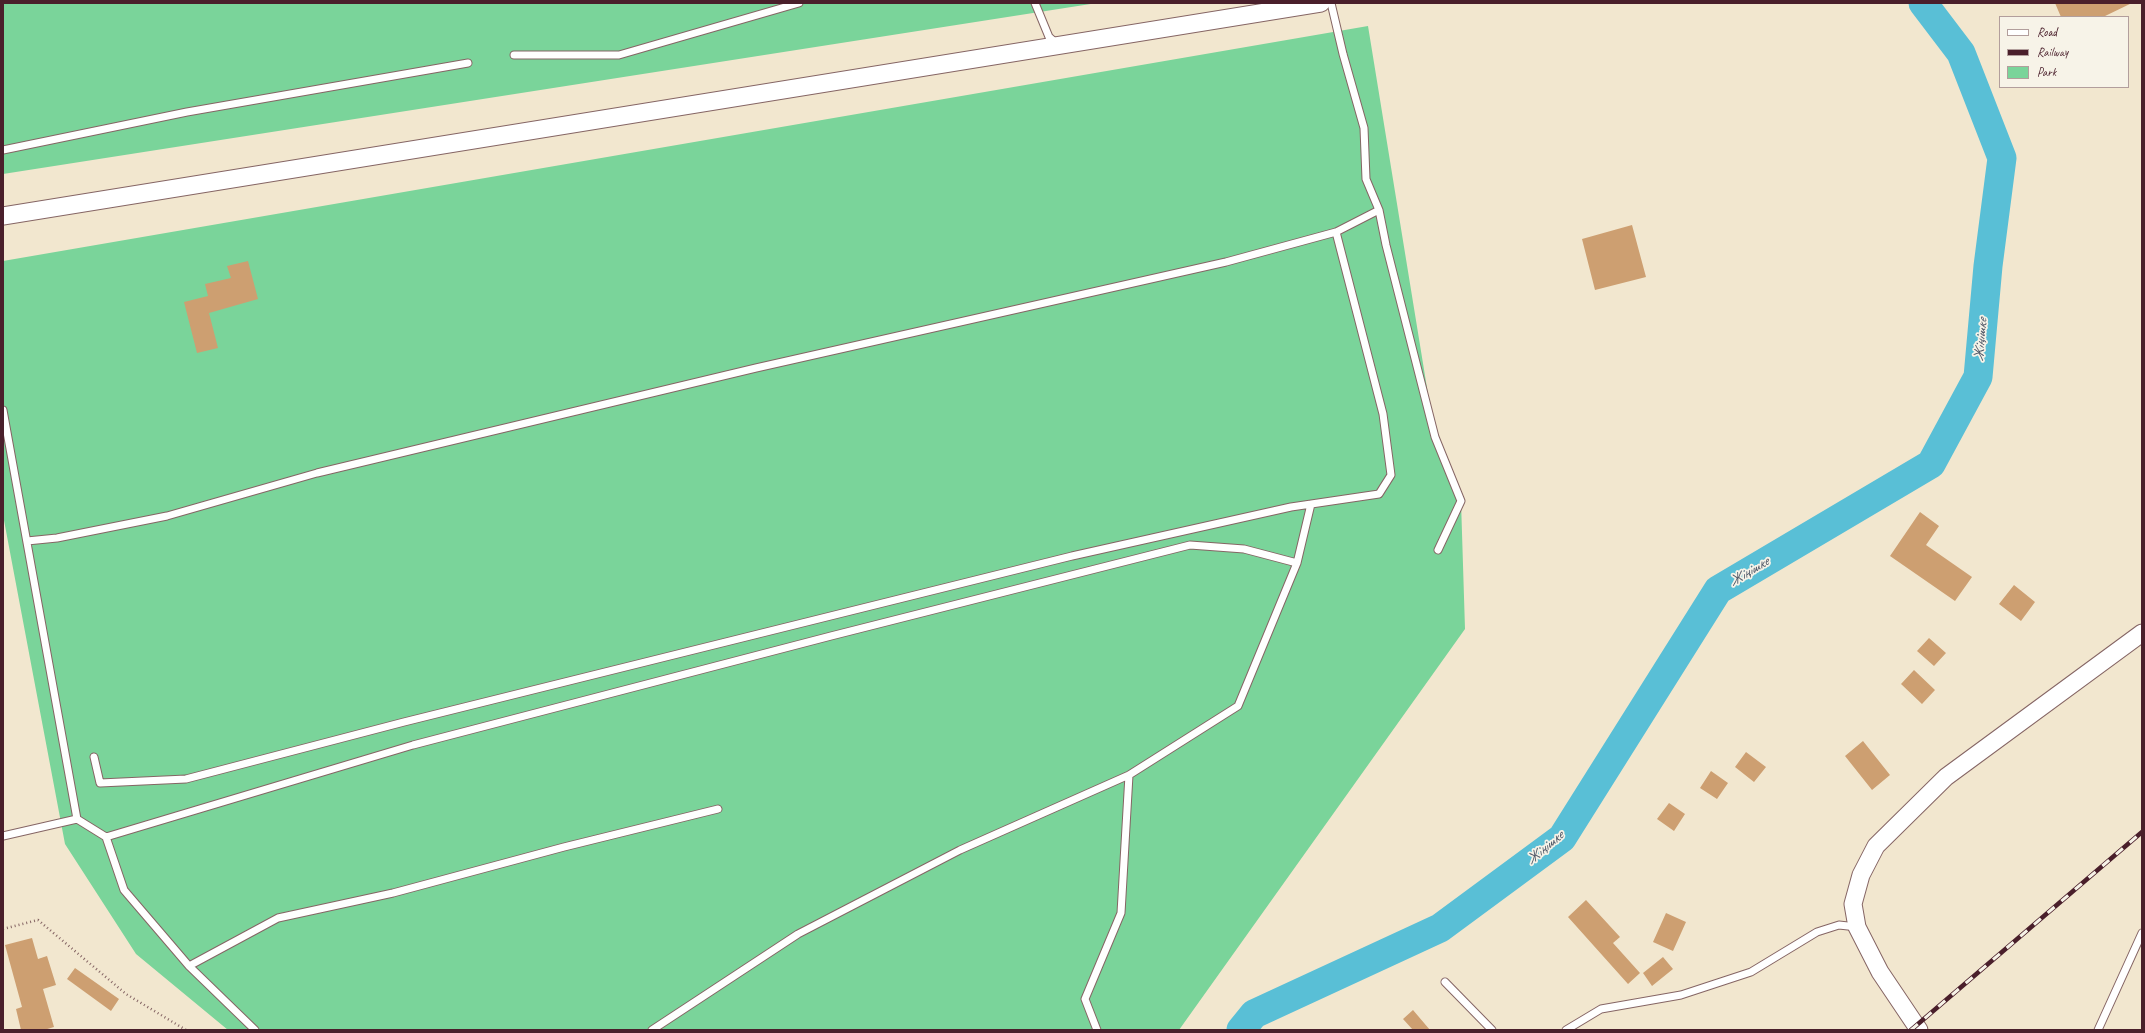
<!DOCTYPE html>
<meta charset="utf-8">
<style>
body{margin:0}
#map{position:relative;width:2145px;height:1033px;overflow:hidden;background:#f2e7cf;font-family:Caveat,sans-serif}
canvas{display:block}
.frame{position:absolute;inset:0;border:4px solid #4a1f2b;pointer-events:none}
.legend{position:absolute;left:1999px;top:16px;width:130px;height:72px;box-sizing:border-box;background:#f7f3e8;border:1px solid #b29e9c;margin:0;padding:5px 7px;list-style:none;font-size:12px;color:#4a1f2b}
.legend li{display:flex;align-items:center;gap:8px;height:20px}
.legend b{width:20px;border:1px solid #b29e9c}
</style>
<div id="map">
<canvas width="2145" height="1033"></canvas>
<div class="frame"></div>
<ul class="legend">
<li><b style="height:5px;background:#fff"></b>Road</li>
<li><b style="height:5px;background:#4a1f2b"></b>Railway</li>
<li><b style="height:11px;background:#7ad49a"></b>Park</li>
</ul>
</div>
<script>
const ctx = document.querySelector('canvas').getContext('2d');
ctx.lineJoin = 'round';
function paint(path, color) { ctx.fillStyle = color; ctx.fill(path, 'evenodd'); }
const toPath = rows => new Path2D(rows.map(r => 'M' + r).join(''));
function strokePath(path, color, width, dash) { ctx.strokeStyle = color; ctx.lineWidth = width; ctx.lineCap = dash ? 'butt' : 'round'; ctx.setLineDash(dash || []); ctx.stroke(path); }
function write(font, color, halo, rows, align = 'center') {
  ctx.font = font + ' Caveat,sans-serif'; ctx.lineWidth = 3.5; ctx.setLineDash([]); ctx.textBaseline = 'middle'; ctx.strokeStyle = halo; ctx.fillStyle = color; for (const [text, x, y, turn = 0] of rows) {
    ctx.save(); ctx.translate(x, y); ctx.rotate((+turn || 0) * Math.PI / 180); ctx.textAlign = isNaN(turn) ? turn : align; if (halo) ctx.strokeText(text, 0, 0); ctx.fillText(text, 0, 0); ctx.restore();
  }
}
const green = toPath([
 [3,3,1097,3,3,174],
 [1368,26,1435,437,1461,501,1465,629,1179,1030,228,1030,136,954,65,844,3,515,3,261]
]);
const river = toPath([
 [1241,1030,1254,1014,1440,928,1562,838,1718,590,1931,464,1978,377,1988,266,2002,158,1961,53,1923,3]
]);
const building = toPath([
 [2055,3,2132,3,2103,17,2061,17],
 [1632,225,1646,277,1595,290,1582,239],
 [248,261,258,299,209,313,218,348,197,353,184,302,208,296,205,284,231,278,227,266],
 [1920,512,1939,526,1926,545,1972,577,1955,601,1890,556],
 [2014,585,2035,602,2021,621,1999,604],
 [1929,638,1946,653,1934,666,1917,651],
 [1914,670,1935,690,1922,704,1901,684],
 [1863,741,1890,775,1872,790,1845,756],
 [1746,752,1766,767,1754,782,1735,767],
 [1711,771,1728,783,1717,799,1700,788],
 [1669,803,1685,814,1674,831,1657,819],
 [1586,900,1620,937,1613,943,1640,973,1628,984,1568,917],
 [1666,913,1686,922,1673,951,1653,942],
 [32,938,38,959,47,956,56,985,43,989,54,1027,44,1030,21,1030,16,1009,22,1007,5,945],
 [1663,957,1673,969,1652,986,1643,973],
 [75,968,119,999,111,1011,67,979],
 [1413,1010,1430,1030,1413,1030,1403,1019]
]);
const path = toPath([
 [3,929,38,920,126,994,186,1030]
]);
const service = toPath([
 [1035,3,1049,37,1057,44],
 [1331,3,1343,54,1364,128,1366,179,1379,210,1386,245,1435,437,1461,501,1438,550],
 [514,55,619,55,799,3],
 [3,150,187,112,468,63],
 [3,410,77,819,106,837,124,890,189,966,255,1030],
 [27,541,57,538,167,516,317,473,756,368,1226,262,1336,232],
 [1297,563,1311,504],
 [94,757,100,783,186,779,404,722,1072,556,1291,507,1379,494,1391,475,1383,414,1336,232,1379,210],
 [3,836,77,819],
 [106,837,413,745,831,636,1190,545,1244,549,1297,563,1238,706,1129,775,960,850,798,934,652,1030],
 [189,966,278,918,393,893,564,847,718,809],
 [1445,982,1492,1030],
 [1097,1030,1085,999,1121,913,1129,775],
 [1566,1030,1601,1009,1681,995,1751,972,1817,932,1839,925,1857,927],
 [2098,1030,2142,933]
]);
const tertiary = toPath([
 [3,216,1321,3],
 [1919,1030,1880,972,1857,927,1853,904,1861,875,1876,846,1946,777,2142,633]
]);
const rail = toPath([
 [1911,1030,2142,832]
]);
const waterNames = [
 ["Жіңішке",1981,340,-85],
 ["Жіңішке",1749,572,-31],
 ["Жіңішке",1545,848,-40]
];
paint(green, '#7ad49a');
strokePath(river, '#59bfd6', 29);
paint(building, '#cd9f71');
strokePath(service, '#856564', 9);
strokePath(tertiary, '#856564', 19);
strokePath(path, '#856564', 2.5, [1, 3]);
strokePath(service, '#fff', 7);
strokePath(tertiary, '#fff', 17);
strokePath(rail, '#4a1f2b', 4.5);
strokePath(rail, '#f7f3e8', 3, [9]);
write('italic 15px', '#4f5767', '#f7f3e8', waterNames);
</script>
